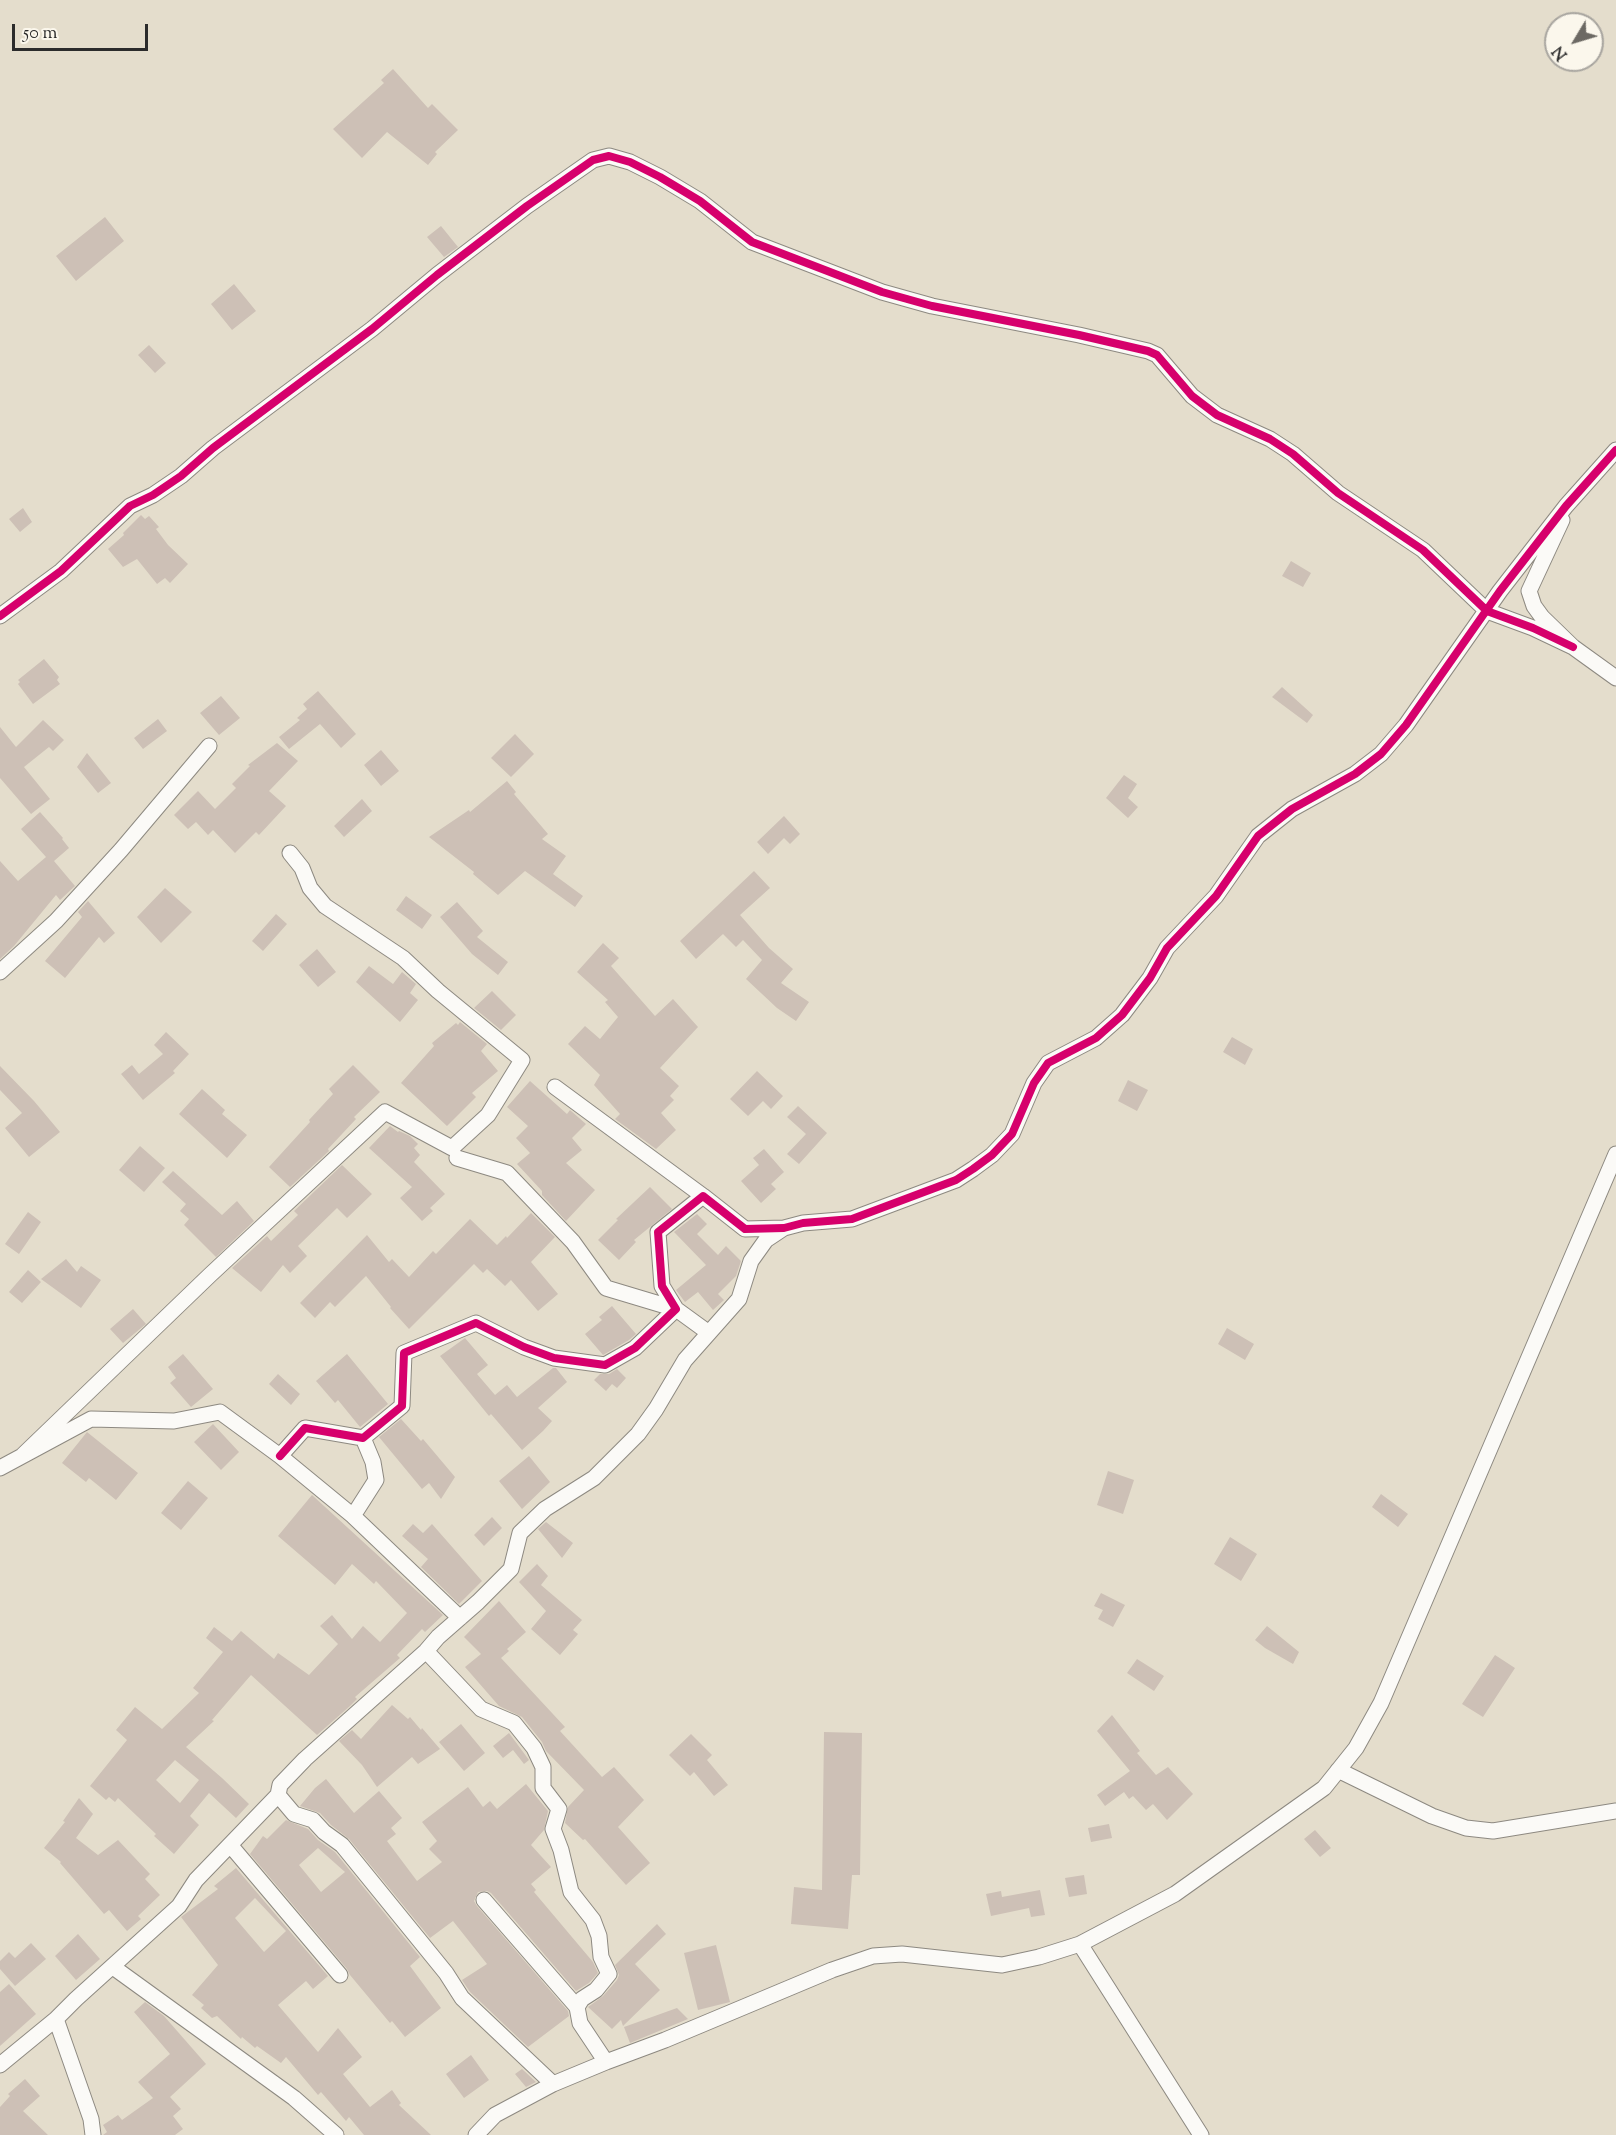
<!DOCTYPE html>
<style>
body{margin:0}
#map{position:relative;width:1616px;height:2135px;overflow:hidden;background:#e4ddcc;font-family:"Sorts Mill Goudy",serif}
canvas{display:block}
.north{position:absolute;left:1544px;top:12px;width:60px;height:60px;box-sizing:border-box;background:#fbf7ec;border:2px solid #a8a59f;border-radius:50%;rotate:232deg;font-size:16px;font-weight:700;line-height:24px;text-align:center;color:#2b2b2b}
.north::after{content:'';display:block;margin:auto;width:21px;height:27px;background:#6c6963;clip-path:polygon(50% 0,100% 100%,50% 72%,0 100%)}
.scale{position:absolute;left:12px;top:24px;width:136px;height:27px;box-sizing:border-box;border:3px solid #2b2b2b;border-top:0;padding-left:8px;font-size:18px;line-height:21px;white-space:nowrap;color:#2b2b2b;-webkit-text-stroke:4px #fbf7ec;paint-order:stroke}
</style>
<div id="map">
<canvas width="1616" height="2135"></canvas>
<div class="north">N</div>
<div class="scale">50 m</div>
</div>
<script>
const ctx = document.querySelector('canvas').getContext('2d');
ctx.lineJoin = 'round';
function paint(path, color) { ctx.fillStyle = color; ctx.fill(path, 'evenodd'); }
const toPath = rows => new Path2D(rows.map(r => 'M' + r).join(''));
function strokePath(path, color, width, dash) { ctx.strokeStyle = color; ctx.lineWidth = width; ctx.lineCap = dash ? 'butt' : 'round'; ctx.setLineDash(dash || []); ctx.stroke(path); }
const building = toPath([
 [393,69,428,108,432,104,458,130,435,152,437,154,428,165,387,132,362,158,333,129,384,83,381,80],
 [105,217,124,241,76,281,56,256],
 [441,226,458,247,444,257,427,237],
 [234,284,256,311,232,330,211,304],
 [149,345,166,363,155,373,138,355],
 [23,508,32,522,20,532,9,519],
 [141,515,145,519,149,516,159,527,156,529,168,545,188,564,170,583,165,578,157,584,137,559,123,567,108,549,124,535,123,533],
 [1291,561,1311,573,1303,587,1282,576],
 [44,659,59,677,57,680,60,684,33,704,18,684,20,682,18,680],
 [1282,687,1313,715,1307,723,1272,697],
 [318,691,356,734,341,748,320,724,289,749,279,737,300,720,297,718,307,709,303,704],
 [221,696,240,718,219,735,200,713],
 [158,719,167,731,143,749,134,738],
 [43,720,64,740,53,751,49,747,24,767,50,799,31,814,0,778,0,727,16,747],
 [515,734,534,754,511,777,491,758],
 [277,743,298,761,269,791,286,806,259,835,256,832,235,853,213,830,208,835,196,822,188,829,174,815,198,791,215,809,236,788,232,784,250,766,248,765],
 [381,750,399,771,381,786,364,765],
 [87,753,111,783,98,793,77,767],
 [1124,775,1137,784,1128,798,1138,807,1128,818,1106,798],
 [507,781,516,792,514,794,548,834,542,839,566,856,553,874,583,896,575,907,525,871,498,895,473,874,474,872,429,837,469,810,470,812],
 [362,799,372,811,344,837,334,826],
 [40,812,63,838,62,839,69,848,54,861,75,886,60,900,56,895,14,946,0,959,0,861,18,881,46,857,21,829],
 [784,816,800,834,790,844,784,838,768,854,757,842],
 [754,871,770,888,740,915,769,948,793,969,781,983,809,1002,796,1021,777,1008,746,979,762,960,743,940,736,947,723,934,696,959,680,941],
 [165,888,192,912,161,943,137,917],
 [406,896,432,915,422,929,396,910],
 [88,901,115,933,104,943,99,937,65,978,45,961,82,917,78,912],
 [457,902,483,931,477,937,508,962,498,975,472,954,440,917],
 [276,914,287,924,263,951,252,941],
 [603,943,619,958,611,966,655,1016,673,999,698,1027,660,1068,679,1086,670,1096,674,1100,661,1113,676,1130,656,1149,615,1119,620,1114,594,1085,600,1075,568,1044,585,1026,600,1039,618,1017,605,1002,608,1000,577,972],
 [317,949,336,972,318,987,299,965],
 [369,966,393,984,402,972,416,984,410,993,418,1000,400,1022,356,982],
 [492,991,516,1015,501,1030,474,1008],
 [460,1022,487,1044,481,1051,498,1071,472,1093,476,1097,447,1126,401,1083,434,1046,432,1043,456,1023,458,1025],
 [166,1032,189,1054,173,1071,175,1073,143,1100,121,1074,132,1065,139,1074,163,1054,154,1045],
 [1232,1037,1253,1049,1245,1065,1223,1052],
 [353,1065,380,1092,354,1117,356,1119,328,1149,329,1151,290,1187,269,1167,310,1122,309,1120,333,1094,329,1089],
 [0,1066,34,1101,60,1132,29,1157,5,1128,22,1113,0,1090],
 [757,1071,783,1096,771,1109,763,1101,748,1116,730,1099],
 [1128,1080,1148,1090,1137,1111,1118,1101],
 [530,1081,567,1114,570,1110,586,1124,572,1138,582,1150,566,1163,595,1190,566,1221,542,1195,542,1191,517,1164,530,1153,516,1138,528,1126,507,1107],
 [202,1089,225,1110,222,1114,247,1135,227,1158,179,1114],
 [798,1106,827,1133,799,1164,787,1154,806,1134,787,1117],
 [390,1126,398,1132,399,1131,410,1136,418,1144,414,1148,420,1155,414,1162,445,1194,430,1208,433,1211,422,1221,400,1198,412,1187,369,1148],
 [140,1146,165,1168,144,1192,119,1170],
 [764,1149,784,1172,771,1184,776,1189,761,1203,741,1181,759,1165,753,1158],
 [342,1165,372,1194,347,1218,337,1208,298,1246,307,1256,290,1273,283,1265,261,1292,232,1268,267,1236,271,1241,298,1215,294,1211],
 [173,1171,222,1215,237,1201,254,1221,216,1257,184,1225,189,1219,180,1211,186,1204,162,1182],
 [650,1187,672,1209,634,1240,636,1242,619,1260,598,1240,618,1220,616,1219],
 [28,1212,41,1222,19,1254,5,1244],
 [531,1213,555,1237,531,1262,558,1294,538,1311,511,1280,505,1286,487,1269,483,1273,474,1264,409,1329,390,1308,391,1307,366,1276,335,1307,330,1302,315,1318,300,1303,367,1235,389,1262,392,1259,409,1277,433,1251,436,1254,470,1219,497,1245,506,1236,507,1238],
 [697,1214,707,1224,697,1234,718,1255,726,1246,741,1261,736,1276,718,1294,724,1300,713,1310,698,1292,685,1302,676,1290,706,1265,674,1232],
 [66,1259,77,1272,81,1266,101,1280,81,1308,41,1279],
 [28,1270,41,1282,22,1303,9,1292],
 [612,1306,636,1334,629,1340,603,1355,585,1334,602,1320,599,1317],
 [133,1309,146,1324,123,1343,110,1329],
 [1227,1328,1254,1344,1245,1360,1218,1344],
 [465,1338,488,1365,477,1374,495,1395,507,1385,517,1397,553,1368,556,1368,567,1382,538,1408,552,1421,543,1431,522,1450,491,1414,489,1416,440,1356],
 [183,1354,213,1389,191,1407,170,1383,176,1378,168,1367],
 [347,1354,388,1404,360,1427,338,1400,335,1403,316,1381],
 [617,1369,626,1378,617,1388,612,1384,606,1391,594,1380,600,1374,609,1374],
 [278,1374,300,1394,291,1405,269,1384],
 [401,1419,421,1441,423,1439,455,1477,441,1499,429,1483,422,1489,379,1437],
 [213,1424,239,1452,221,1470,194,1442],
 [87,1432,138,1473,116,1500,89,1478,86,1482,62,1463],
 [529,1456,550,1482,522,1509,499,1481],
 [1108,1471,1134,1480,1123,1514,1097,1505],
 [188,1481,208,1498,181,1530,161,1513],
 [1381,1494,1408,1514,1398,1527,1372,1507],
 [312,1495,443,1615,425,1632,422,1629,397,1655,400,1658,355,1697,357,1699,350,1706,317,1735,251,1675,212,1720,214,1721,186,1747,222,1778,249,1804,236,1818,209,1793,190,1816,199,1825,174,1854,154,1836,156,1834,118,1798,115,1802,109,1797,106,1800,90,1786,127,1740,116,1730,135,1707,162,1729,199,1693,193,1688,223,1652,206,1638,214,1627,232,1641,241,1631,274,1659,278,1653,309,1675,338,1644,320,1626,332,1615,352,1639,363,1626,380,1642,407,1613,376,1581,374,1584,352,1564,335,1585,278,1536],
 [175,1760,199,1780,180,1803,156,1780],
 [492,1517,502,1528,484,1546,474,1535],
 [546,1522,573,1543,562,1558,538,1529],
 [413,1524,423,1533,432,1524,482,1581,459,1604,421,1567,428,1559,402,1536],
 [1230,1537,1257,1554,1241,1581,1214,1564],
 [537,1564,548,1576,541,1585,582,1620,573,1630,578,1634,560,1655,531,1629,546,1611,519,1582],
 [1101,1593,1125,1605,1113,1627,1098,1619,1103,1610,1094,1606],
 [499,1601,526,1632,507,1649,509,1651,501,1658,565,1727,560,1731,602,1777,614,1767,644,1800,618,1827,650,1863,626,1885,585,1839,583,1840,565,1823,568,1807,584,1790,546,1751,542,1742,522,1717,499,1706,465,1667,481,1654,464,1637],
 [1267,1626,1299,1652,1293,1664,1265,1648,1255,1640],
 [1495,1655,1515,1668,1483,1717,1462,1704],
 [1137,1659,1164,1676,1154,1691,1127,1673],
 [392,1705,408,1719,410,1717,421,1730,422,1728,440,1749,418,1764,412,1757,377,1787,362,1765,339,1741,352,1730,361,1739],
 [1112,1715,1140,1751,1137,1753,1156,1775,1168,1767,1193,1794,1167,1820,1153,1804,1146,1810,1133,1796,1129,1799,1124,1792,1105,1806,1097,1795,1130,1771,1097,1731],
 [461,1724,485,1753,464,1771,439,1742],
 [824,1732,862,1733,860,1875,852,1875,848,1929,791,1924,794,1887,822,1890],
 [509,1733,529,1760,524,1764,513,1750,503,1758,493,1746],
 [691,1734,712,1755,707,1760,728,1785,714,1796,694,1772,690,1776,669,1755],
 [326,1779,354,1813,379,1791,402,1818,391,1828,396,1834,387,1841,417,1881,442,1862,429,1849,437,1841,422,1822,468,1787,483,1807,490,1801,497,1809,526,1784,548,1811,544,1830,531,1845,551,1867,531,1884,536,1890,534,1892,593,1962,598,1973,589,1983,576,1991,491,1893,487,1891,478,1892,474,1901,477,1906,568,2011,569,2016,528,2047,470,1992,462,1980,487,1964,453,1921,430,1938,349,1839,331,1825,320,1813,300,1806,315,1788],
 [79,1798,93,1814,76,1838,98,1855,118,1840,150,1874,145,1879,160,1895,138,1916,141,1919,127,1931,109,1910,104,1914,60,1863,61,1862,44,1848,65,1822,63,1821],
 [286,1820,308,1829,318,1840,335,1852,420,1957,410,1966,441,2008,405,2037,392,2021,390,2023,350,1975,347,1969,250,1854,263,1836,267,1839],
 [318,1848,345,1872,321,1892,299,1865],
 [1109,1824,1112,1838,1091,1842,1088,1828],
 [1315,1830,1331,1848,1320,1857,1304,1839],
 [236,1868,328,1976,313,1989,306,1981,278,2005,318,2052,338,2028,362,2057,343,2074,370,2107,392,2090,401,2103,399,2105,431,2135,364,2135,349,2117,346,2121,321,2092,318,2095,286,2057,281,2063,257,2046,255,2048,242,2037,241,2039,217,2016,212,2018,201,2008,204,2005,192,1995,218,1965,181,1917,218,1889,214,1886],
 [255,1898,286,1931,264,1952,235,1918],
 [1084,1875,1087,1894,1069,1897,1065,1878],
 [1040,1890,1045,1915,1031,1917,1029,1908,991,1916,986,1894,1001,1891,1002,1897],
 [657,1924,666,1934,635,1964,660,1990,623,2026,621,2020,612,2029,588,2007,603,1996,617,1980,619,1975,615,1965],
 [78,1934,100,1959,76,1980,55,1956],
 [31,1943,46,1959,15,1986,0,1969,0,1961,9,1952,15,1958],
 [716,1945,730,2002,698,2010,684,1953],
 [9,1984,36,2014,0,2046,0,1992],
 [145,2002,164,2016,206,2064,170,2097,181,2109,173,2116,183,2129,175,2135,103,2135,107,2132,103,2125,118,2115,122,2120,153,2098,138,2082,170,2054,134,2012],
 [677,2008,688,2019,630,2043,624,2027],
 [471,2055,489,2080,464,2098,446,2074],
 [522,2069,536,2082,526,2087,515,2074],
 [25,2079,40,2096,23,2111,48,2135,0,2135,0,2107,10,2096,8,2094]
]);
const street = toPath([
 [1562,520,1529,591,1534,606,1542,617,1573,647,1616,678],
 [0,616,61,571,130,506,153,495,181,476,213,448,372,329,437,275,527,206,593,160,609,156,630,162,660,177,700,201,752,242,882,292,932,306,1079,335,1148,351,1157,355,1192,396,1217,415,1270,439,1293,454,1338,493,1423,550,1487,611,1533,628,1573,647],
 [0,972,56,921,121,850,209,746],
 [555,1087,703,1196],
 [457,1158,507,1173,573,1242,606,1288,676,1309,709,1333],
 [23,1455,210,1275,385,1112,452,1148,488,1115,522,1060,438,991,403,958,325,906,310,888,302,868,290,853],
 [280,1456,305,1428,363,1438,402,1406,404,1353,476,1323,524,1347,554,1358,605,1365,635,1348,676,1309,662,1286,658,1232,703,1196,745,1229,784,1228,803,1223,852,1219,956,1180,973,1169,992,1155,1012,1134,1034,1083,1048,1063,1096,1038,1122,1015,1150,978,1167,948,1216,896,1258,836,1292,809,1355,774,1381,754,1406,725,1500,591,1566,506,1616,450],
 [0,1468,91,1419,174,1421,220,1412,280,1456,353,1516,460,1618],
 [353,1516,376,1480,373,1462,363,1438],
 [426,1651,481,1709,514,1723,534,1748,543,1767,543,1788,559,1809,553,1829,561,1850,571,1892,593,1920,599,1936,601,1957,609,1974,596,1990,582,1999,577,2007,580,2023,606,2062],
 [1338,1770,1432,1816,1466,1828,1493,1831,1616,1811],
 [278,1795,294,1814,313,1820,324,1832,342,1845,446,1973,462,1998,553,2084],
 [231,1846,340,1975],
 [484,1900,577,2007],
 [1080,1944,1201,2135],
 [113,1967,294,2098,336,2135],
 [56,2019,91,2119,93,2135],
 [0,2065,56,2019,76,1999,179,1906,196,1880,278,1795,280,1785,305,1759,426,1651,438,1637,478,1602,511,1569,520,1533,545,1509,594,1478,638,1434,656,1409,685,1360,739,1299,751,1261,766,1240,784,1228],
 [476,2135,495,2115,553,2084,606,2062,665,2040,832,1970,873,1956,902,1954,1002,1965,1039,1957,1080,1944,1175,1894,1324,1788,1356,1748,1381,1703,1616,1154]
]);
const cycleway = toPath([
 [0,616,61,571,130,506,153,495,181,476,213,448,372,329,437,275,527,206,593,160,609,156,630,162,660,177,700,201,752,242,882,292,932,306,1079,335,1148,351,1157,355,1192,396,1217,415,1270,439,1293,454,1338,493,1423,550,1487,611,1533,628,1573,647],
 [280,1456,305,1428,363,1438,402,1406,404,1353,476,1323,524,1347,554,1358,605,1365,635,1348,676,1309,662,1286,658,1232,703,1196,745,1229,784,1228,803,1223,852,1219,956,1180,973,1169,992,1155,1012,1134,1034,1083,1048,1063,1096,1038,1122,1015,1150,978,1167,948,1216,896,1258,836,1292,809,1355,774,1381,754,1406,725,1500,591,1566,506,1616,450]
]);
paint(building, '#cdc0b6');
strokePath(street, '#8d8981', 17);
strokePath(street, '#fbfaf7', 15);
strokePath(cycleway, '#d6006c', 8);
</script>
